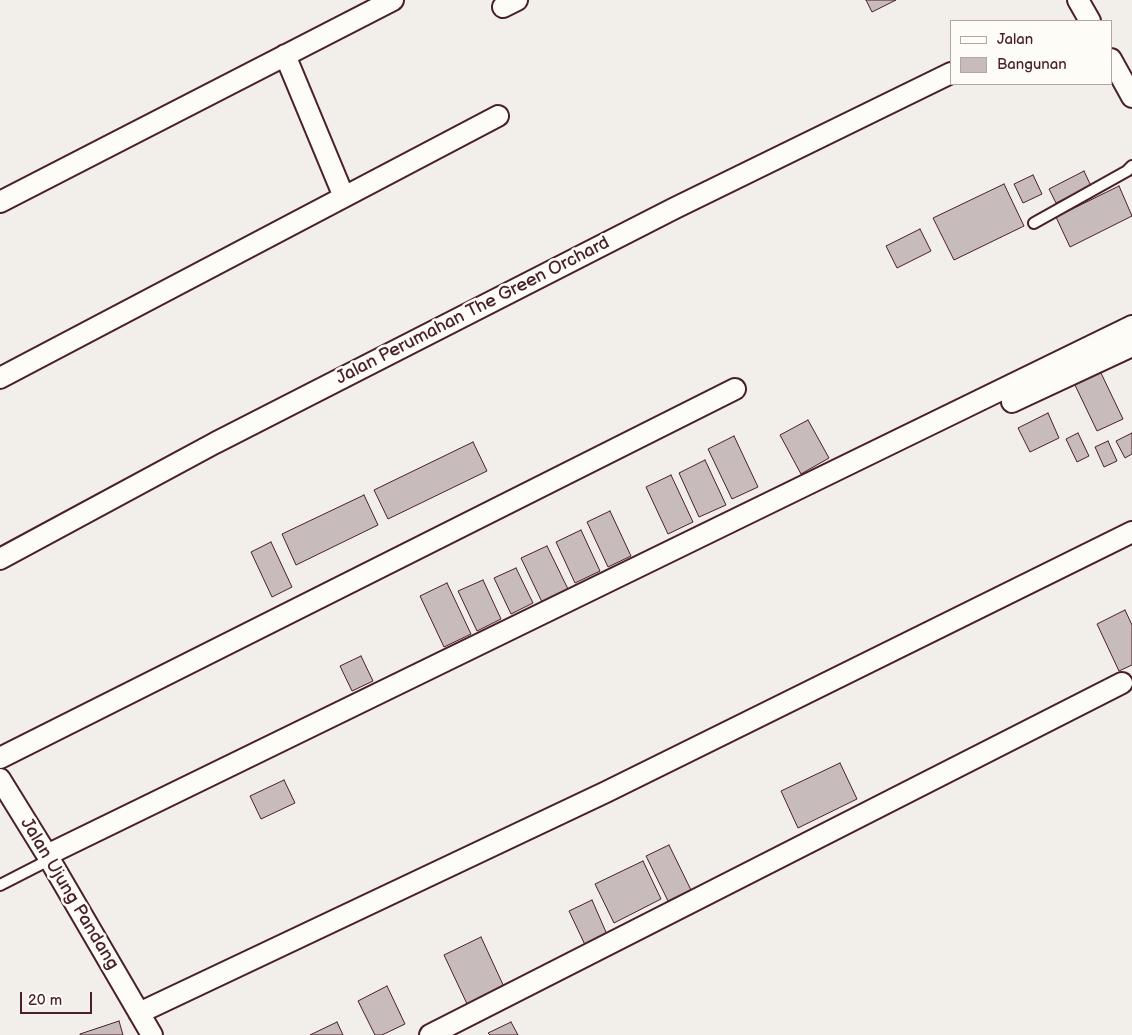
<!DOCTYPE html>
<style>
body{margin:0}
#map{position:relative;width:1132px;height:1035px;overflow:hidden;background:#f2efeb;font-family:"Balsamiq Sans",sans-serif}
canvas{display:block}
.legend{position:absolute;left:950px;top:20px;width:162px;height:65px;box-sizing:border-box;background:#fdfcf7;border:1px solid #b5a4a5;margin:0;padding:6px 9px;list-style:none;font-size:15px;color:#4a1f2b}
.legend li{display:flex;align-items:center;gap:10px;height:25px}
.legend b{width:25px;border:1px solid #b5a4a5}
.scale{position:absolute;left:20px;top:992px;width:72px;height:22px;box-sizing:border-box;border:2px solid #4a1f2b;border-top:0;padding-left:6px;font-size:15px;line-height:18px;white-space:nowrap;color:#4a1f2b;-webkit-text-stroke:4px #fdfcf7;paint-order:stroke}
</style>
<div id="map">
<canvas width="1132" height="1035"></canvas>
<ul class="legend">
<li><b style="height:6px;background:#fdfcf7"></b>Jalan</li>
<li><b style="height:14px;background:#c8bbbb"></b>Bangunan</li>
</ul>
<div class="scale">20 m</div>
</div>
<script>
const ctx = document.querySelector('canvas').getContext('2d');
ctx.lineJoin = 'round';
function paint(path, color) { ctx.fillStyle = color; ctx.fill(path, 'evenodd'); }
const toPath = rows => new Path2D(rows.map(r => 'M' + r).join(''));
function strokePath(path, color, width, dash) { ctx.strokeStyle = color; ctx.lineWidth = width; ctx.lineCap = dash ? 'butt' : 'round'; ctx.setLineDash(dash || []); ctx.stroke(path); }
function write(font, color, halo, rows, align = 'center') {
  ctx.font = font + ' "Balsamiq Sans",sans-serif'; ctx.lineWidth = 5; ctx.setLineDash([]); ctx.textBaseline = 'middle'; ctx.strokeStyle = halo; ctx.fillStyle = color; for (const [text, x, y, turn = 0] of rows) {
    ctx.save(); ctx.translate(x, y); ctx.rotate((+turn || 0) * Math.PI / 180); ctx.textAlign = isNaN(turn) ? turn : align; if (halo) ctx.strokeText(text, 0, 0); ctx.fillText(text, 0, 0); ctx.restore();
  }
}
const building = toPath([
 [866,0,896,0,872,12,866,0],
 [1084,171,1091,186,1056,203,1049,189,1084,171],
 [1033,175,1042,194,1023,203,1014,184,1033,175],
 [1004,184,1024,226,954,260,933,218,1004,184],
 [1119,186,1132,216,1070,247,1056,217,1119,186],
 [920,229,931,251,897,268,886,246,920,229],
 [1100,371,1123,419,1097,431,1074,383,1100,371],
 [1048,413,1059,438,1030,452,1018,428,1048,413],
 [808,420,829,458,801,474,780,435,808,420],
 [1078,433,1089,456,1077,462,1066,439,1078,433],
 [1132,433,1132,454,1125,458,1116,441,1132,433],
 [734,436,758,487,732,499,708,449,734,436],
 [1108,441,1117,461,1104,467,1095,447,1108,441],
 [473,442,487,471,388,519,374,490,473,442],
 [705,460,726,505,699,517,679,473,705,460],
 [671,475,693,522,668,534,646,487,671,475],
 [364,495,378,525,296,565,282,534,364,495],
 [610,511,631,556,608,567,587,522,610,511],
 [581,530,600,571,575,583,556,542,581,530],
 [271,542,292,587,272,597,251,552,271,542],
 [547,546,568,589,542,602,521,558,547,546],
 [516,568,533,603,511,614,494,578,516,568],
 [483,580,501,619,477,631,458,591,483,580],
 [447,583,471,634,444,647,420,596,447,583],
 [1125,610,1132,625,1132,665,1119,671,1097,624,1125,610],
 [361,656,373,681,352,691,340,666,361,656],
 [840,763,857,799,798,828,781,791,840,763],
 [284,780,295,803,261,819,250,796,284,780],
 [669,845,691,890,668,901,646,856,669,845],
 [643,861,661,899,614,923,595,884,643,861],
 [592,900,609,939,587,949,569,911,592,900],
 [481,937,505,989,468,1006,444,955,481,937],
 [387,986,405,1024,382,1035,375,1035,358,1001,387,986],
 [119,1021,123,1035,80,1035,80,1034,119,1021],
 [337,1022,343,1035,310,1035,337,1022],
 [511,1022,518,1035,490,1035,488,1033,511,1022]
]);
const service = toPath([
 [1034,223,1127,171,1132,166],
 [0,885,49,860]
]);
const minor = toPath([
 [1078,0,1090,21],
 [503,7,517,0],
 [285,55,344,197],
 [1111,59,1132,97],
 [0,202,393,0],
 [0,378,498,116],
 [1012,402,1132,346],
 [0,559,215,443,675,208,951,73],
 [0,758,735,389],
 [0,779,47,855,152,1035],
 [47,855,1132,326],
 [139,1013,606,792,1132,532],
 [430,1035,1122,683]
]);
const streetNames = [
 ["Jalan Perumahan The Green Orchard",473,311,-27],
 ["Jalan Ujung Pandang",69,894,59]
];
paint(building, '#c8bbbb');
strokePath(building, '#4a1f2b', 1);
strokePath(service, '#4a1f2b', 14);
strokePath(minor, '#4a1f2b', 24);
strokePath(service, '#fdfcf7', 10);
strokePath(minor, '#fdfcf7', 20);
write('18px', '#4a1f2b', '#fdfcf7', streetNames);
</script>
